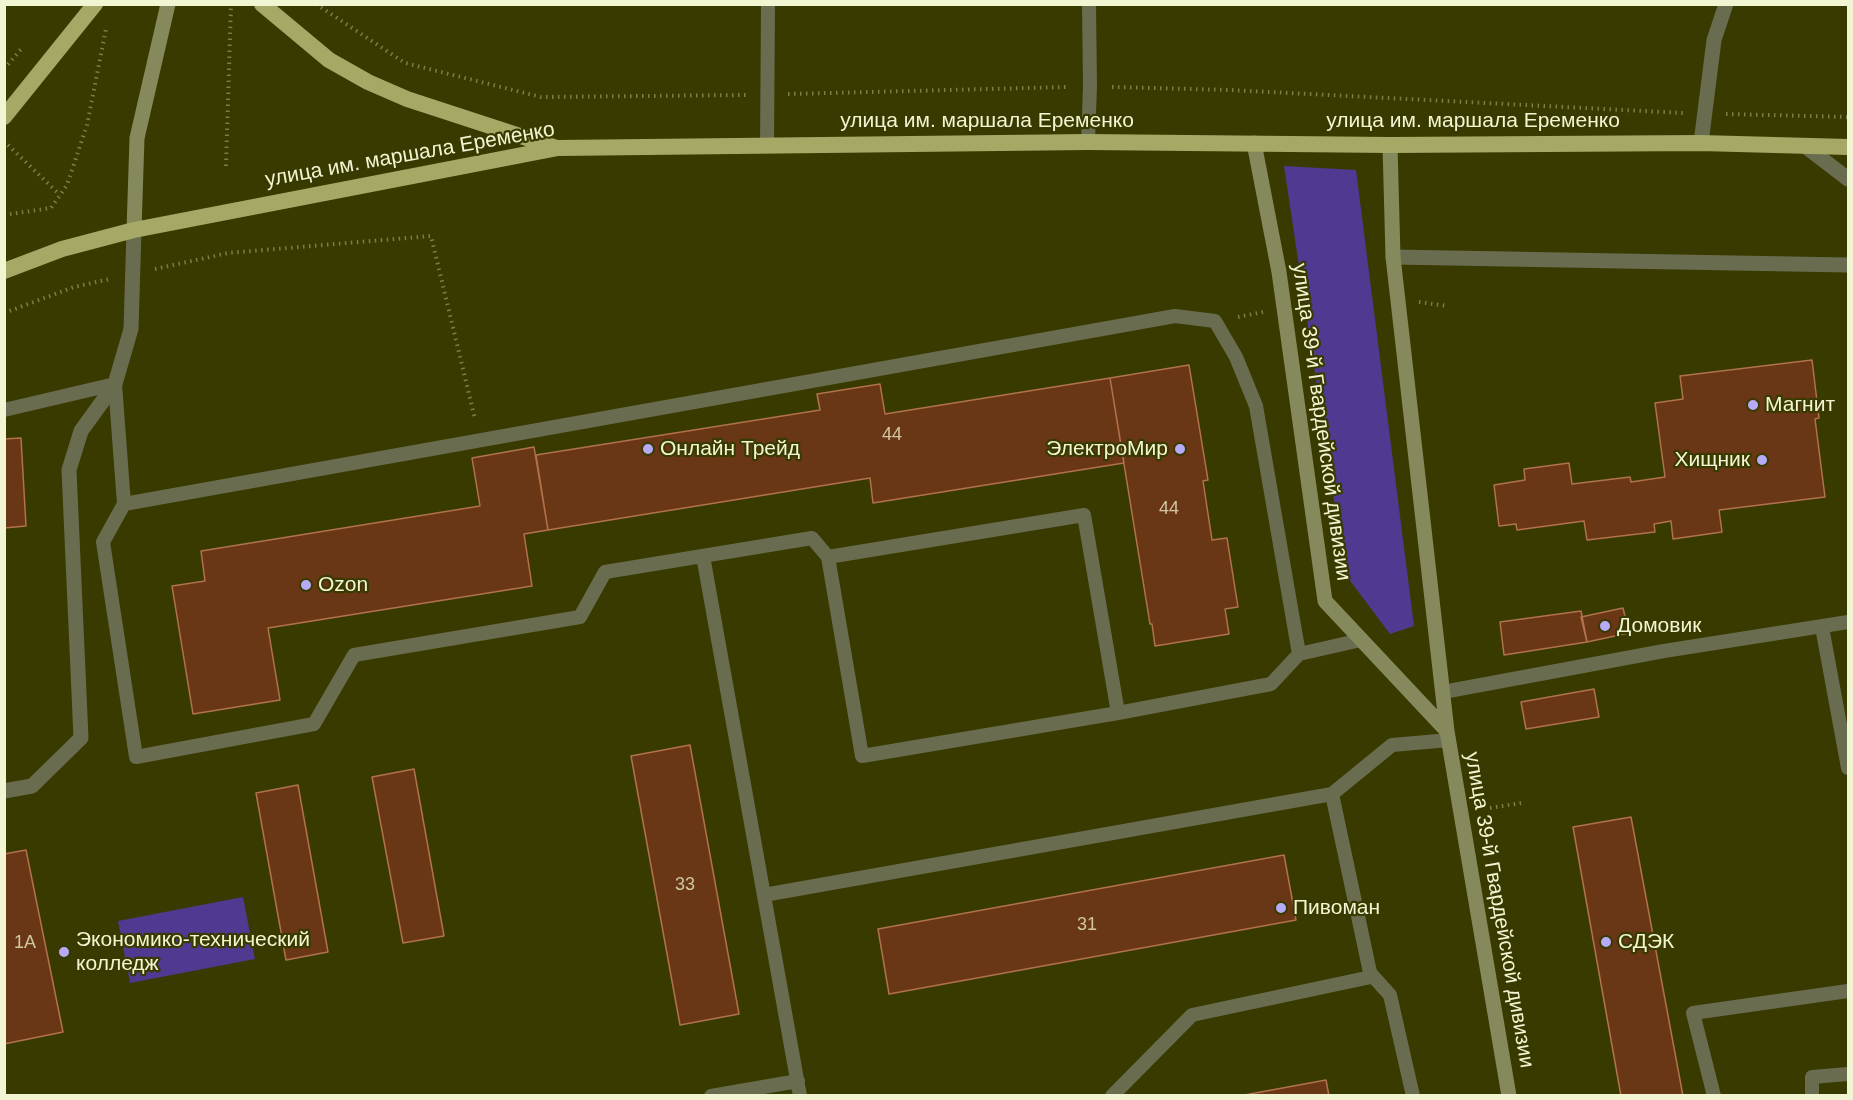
<!DOCTYPE html>
<meta charset="utf-8">
<style>
body{margin:0}
#map{position:relative;width:1853px;height:1100px;overflow:hidden;background:#393a00;font-family:Helvetica,sans-serif}
canvas{display:block}
.frame{position:absolute;inset:0;border:6px solid #f2f5d1;pointer-events:none}
</style>
<div id="map">
<canvas width="1853" height="1100"></canvas>
<div class="frame"></div>
</div>
<script>
const ctx = document.querySelector('canvas').getContext('2d');
ctx.lineJoin = 'round';
function paint(path, color) { ctx.fillStyle = color; ctx.fill(path, 'evenodd'); }
const toPath = rows => new Path2D(rows.map(r => 'M' + r).join(''));
function strokePath(path, color, width, dash) { ctx.strokeStyle = color; ctx.lineWidth = width; ctx.lineCap = dash ? 'butt' : 'round'; ctx.setLineDash(dash || []); ctx.stroke(path); }
function write(font, color, halo, rows, align = 'center') {
  ctx.font = font + ' Helvetica,sans-serif'; ctx.lineWidth = 4.5; ctx.setLineDash([]); ctx.textBaseline = 'middle'; ctx.strokeStyle = halo; ctx.fillStyle = color; for (const [text, x, y, turn = 0] of rows) {
    ctx.save(); ctx.translate(x, y); ctx.rotate((+turn || 0) * Math.PI / 180); ctx.textAlign = isNaN(turn) ? turn : align; if (halo) ctx.strokeText(text, 0, 0); ctx.fillText(text, 0, 0); ctx.restore();
  }
}
const green = toPath([
 [1284,166,1356,170,1414,626,1390,634,1345,574],
 [243,897,255,959,130,983,118,921]
]);
const building = toPath([
 [1812,360,1819,418,1815,419,1825,497,1719,510,1722,532,1673,539,1671,521,1654,524,1655,532,1587,540,1584,521,1517,530,1516,524,1499,526,1494,485,1525,480,1524,469,1569,463,1572,484,1630,477,1631,482,1665,477,1655,403,1683,399,1680,376,1812,360],
 [1189,365,1208,480,1203,481,1212,540,1227,538,1238,607,1225,609,1229,634,1155,646,1152,624,1150,624,1110,378,1189,365],
 [1110,378,1124,463,873,503,870,478,548,530,536,455,820,410,817,394,880,384,885,414,1110,378],
 [21,438,26,526,4,528,4,439,21,438],
 [534,447,548,530,524,534,532,586,268,628,280,700,193,714,172,586,205,581,201,551,480,506,472,458,534,447],
 [1623,608,1629,633,1587,642,1581,617,1623,608],
 [1581,611,1587,642,1504,655,1500,622,1581,611],
 [1594,689,1599,717,1526,729,1521,702,1594,689],
 [690,745,739,1014,680,1025,631,756,690,745],
 [414,769,444,936,403,943,372,777,414,769],
 [298,785,328,952,286,960,256,793,298,785],
 [1631,817,1683,1096,1621,1096,1573,827,1631,817],
 [26,850,63,1032,4,1044,4,854,26,850],
 [1284,855,1296,920,889,994,878,929,1284,855],
 [1326,1080,1329,1096,1239,1096,1326,1080]
]);
const path = toPath([
 [316,4,405,63,541,97,748,95],
 [4,69,22,48],
 [1112,87,1230,90,1683,113],
 [788,94,1068,87],
 [1726,114,1848,117],
 [8,145,60,195],
 [226,166,231,4],
 [4,215,51,208,67,185,87,125,106,29],
 [155,269,228,253,431,236,475,419],
 [1419,302,1448,306],
 [4,313,74,287,110,279],
 [1238,317,1263,312],
 [1490,808,1521,803]
]);
const service = toPath([
 [1088,142,1090,86,1089,4],
 [767,146,768,4],
 [4,410,115,384,124,504,1175,316,1215,321,1236,357,1256,406,1299,654,1361,640],
 [124,504,103,542,136,757,314,724,354,655,580,617,605,572,812,538,828,557],
 [1084,515,1118,713,862,756,828,557,1084,515],
 [703,556,800,1096],
 [1822,627,1848,768],
 [1443,692,1664,651,1848,622],
 [1118,713,1271,684,1299,654],
 [764,895,1332,794],
 [1371,974,1390,995,1413,1096],
 [711,1096,798,1081],
 [1112,1096,1192,1015,1371,977,1332,794,1392,745,1449,740],
 [1714,1096,1693,1013,1848,991],
 [1812,1096,1812,1077,1848,1074]
]);
const minor = toPath([
 [1701,143,1714,40,1726,4],
 [1805,146,1848,179],
 [1393,257,1848,265],
 [4,791,32,786,81,738,69,470,81,431,115,384,131,329,134,230]
]);
const secondary = toPath([
 [1254,143,1279,272,1325,601,1447,731],
 [1390,145,1393,257,1447,731,1509,1096],
 [134,230,137,138,168,4]
]);
const trunk = toPath([
 [262,4,329,60,368,82,407,99,557,148],
 [4,117,95,4],
 [4,271,62,249,134,230,558,148,1088,142,1390,145,1701,143,1848,147]
]);
const markers = [
 [1753,405,6,"#b7abf7"],
 [648,449,6,"#b7abf7"],
 [1180,449,6,"#b7abf7"],
 [1762,460,6,"#b7abf7"],
 [306,585,6,"#b7abf7"],
 [1605,626,6,"#b7abf7"],
 [1281,908,6,"#b7abf7"],
 [1606,942,6,"#b7abf7"],
 [64,952,6,"#b7abf7"]
];
const numberNames = [
 ["44",892,435],
 ["44",1169,509],
 ["33",685,885],
 ["31",1087,925],
 ["1А",25,943]
];
const streetNames = [
 ["улица им. маршала Еременко",987,121],
 ["улица им. маршала Еременко",1473,121],
 ["улица им. маршала Еременко",410,155,-10],
 ["улица 39-й Гвардейской дивизии",1321,422,82],
 ["улица 39-й Гвардейской дивизии",1499,910,80]
];
const poiNames = [
 ["Магнит",1765,405],
 ["Онлайн Трейд",660,449],
 ["ЭлектроМир",1168,449,"right"],
 ["Хищник",1750,460,"right"],
 ["Ozon",318,585],
 ["Домовик",1617,626],
 ["Пивоман",1293,908],
 ["Экономико-технический",76,940],
 ["колледж",76,964],
 ["СДЭК",1618,942]
];
paint(green, '#503991');
paint(building, '#6a3716');
strokePath(building, '#b1724c', 1.5);
strokePath(path, '#7b7d4b', 4, [1.5, 4.5]);
strokePath(service, '#6a6c4f', 14);
strokePath(minor, '#6a6c4f', 15);
strokePath(secondary, '#86895b', 15);
strokePath(trunk, '#a6a966', 16);
for (const [x, y, r, color] of markers) { const dot = new Path2D(); dot.arc(x, y, r, 0, 2 * Math.PI); ctx.fillStyle = color; ctx.fill(dot); strokePath(dot, '#393a00', 2); }
write('18px', '#d0c6a2', null, numberNames);
write('21px', '#f2f5d1', '#393a00', streetNames);
write('21px', '#f2f5d1', '#393a00', poiNames, 'left');
</script>
